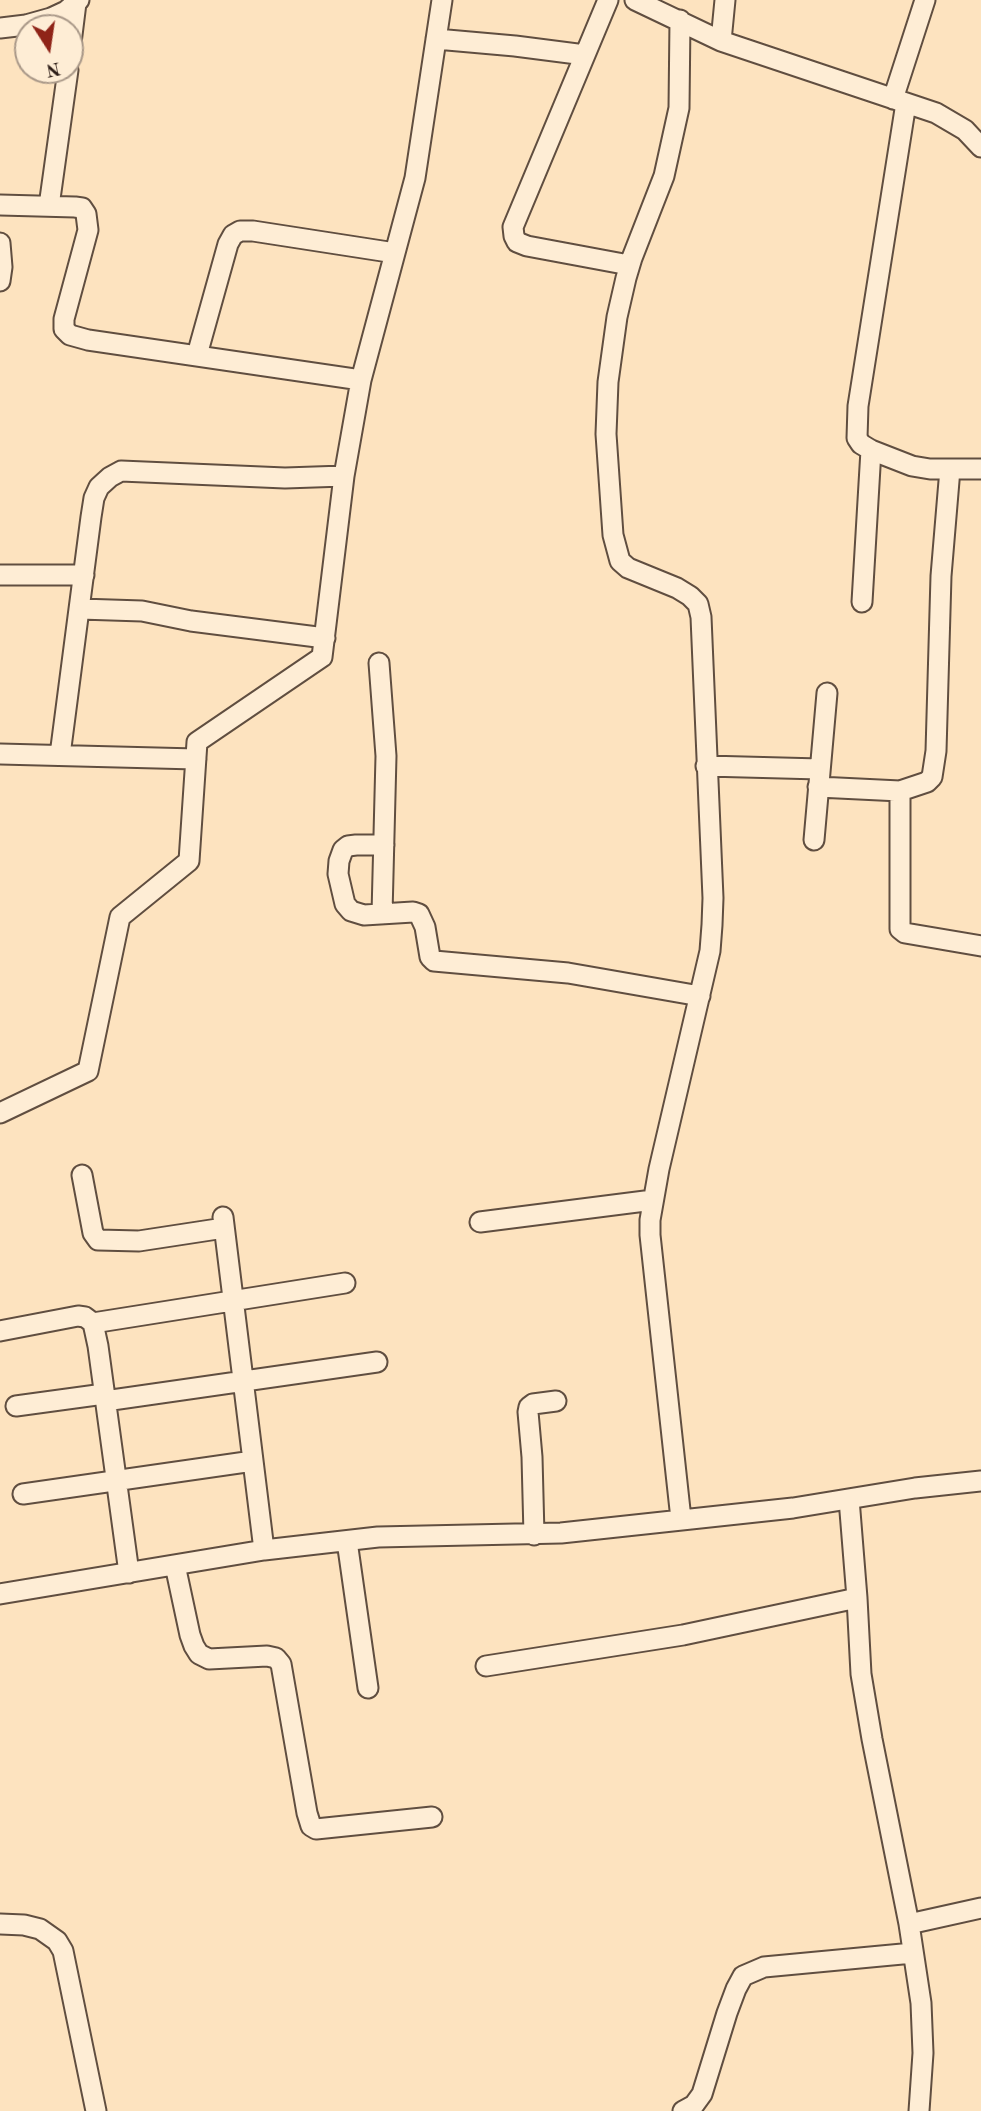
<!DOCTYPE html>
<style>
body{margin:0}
#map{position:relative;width:981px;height:2111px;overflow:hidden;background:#fde3bf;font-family:"Old Standard TT",serif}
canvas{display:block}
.north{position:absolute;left:14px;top:14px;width:70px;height:70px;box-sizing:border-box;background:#feedd5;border:2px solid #aa9989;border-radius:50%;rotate:168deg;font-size:19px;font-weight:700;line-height:28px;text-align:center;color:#2c1c16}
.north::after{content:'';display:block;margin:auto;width:24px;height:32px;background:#8f2418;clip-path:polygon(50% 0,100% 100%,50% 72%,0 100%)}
</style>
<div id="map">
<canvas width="981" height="2111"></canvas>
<div class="north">N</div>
</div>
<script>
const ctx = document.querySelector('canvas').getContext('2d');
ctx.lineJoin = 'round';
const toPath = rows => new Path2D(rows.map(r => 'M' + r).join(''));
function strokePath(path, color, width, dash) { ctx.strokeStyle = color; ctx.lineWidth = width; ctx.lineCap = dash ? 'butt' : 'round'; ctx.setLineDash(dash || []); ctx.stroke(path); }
const minor = toPath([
 [608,0,513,227,514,236,517,242,527,246,629,265],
 [635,0,721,41,936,113,965,130,981,147],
 [680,20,679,108,664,176,632,258,626,278,617,317,608,382,606,434,613,535,620,561,628,568,677,588,690,596,698,604,701,617,713,898,712,925,710,951,659,1169,650,1220,650,1235,681,1519],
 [0,28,26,25,51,18,66,11,79,0],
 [436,39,515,46,585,55],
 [721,41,725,0],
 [70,51,76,3],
 [893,99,925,0],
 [906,103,858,406,857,438,861,444,871,450,912,466,930,469,981,469],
 [0,205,75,207,82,208,86,214,88,230,64,319,64,329,70,335,88,340,361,380],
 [49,206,68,70],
 [0,243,2,267,0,281],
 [197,355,228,244,233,235,240,231,253,231,395,253],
 [0,575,84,575],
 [862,602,871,450],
 [80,609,142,611,191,621,325,638],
 [379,663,386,756,382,914],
 [0,754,196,759],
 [60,755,91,517,94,498,99,487,110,477,121,471,285,478,344,476,361,380,415,178,442,0],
 [706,766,820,769],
 [818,787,900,791,927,782,932,777,936,751,941,576,950,469],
 [900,791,900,929,905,933,981,946],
 [814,840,827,693],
 [384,845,356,845,348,846,343,850,339,861,338,874,345,904,351,911,364,915,413,912,419,914,425,927,430,957,434,961,568,973,700,996],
 [0,1113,88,1071,120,917,189,861,197,742,322,657,344,476],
 [82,1175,93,1233,98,1240,139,1241,224,1228],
 [223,1217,264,1550],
 [480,1222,653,1200],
 [93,1323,345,1283],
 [0,1331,78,1316,85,1317,93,1323,98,1346,129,1573],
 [105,1401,377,1362],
 [16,1406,104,1394],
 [23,1494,253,1461],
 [849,1499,857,1598,861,1674,872,1739,909,1924,921,2003,923,2053,919,2111],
 [534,1535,532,1457,528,1412,529,1407,533,1404,556,1401],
 [347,1541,368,1688],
 [175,1565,190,1635,194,1646,199,1654,209,1659,267,1656,276,1658,281,1664,307,1813,311,1826,316,1829,432,1817],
 [0,1594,264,1550,378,1537,561,1533,793,1508,915,1488,981,1481],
 [486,1666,683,1635,857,1598],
 [0,1924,24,1925,40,1929,57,1941,63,1951,96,2111],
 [909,1924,981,1908],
 [683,2111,694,2105,702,2094,727,2013,736,1989,743,1976,764,1967,913,1953]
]);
strokePath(minor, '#604e40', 23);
strokePath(minor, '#feedd5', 19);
</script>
